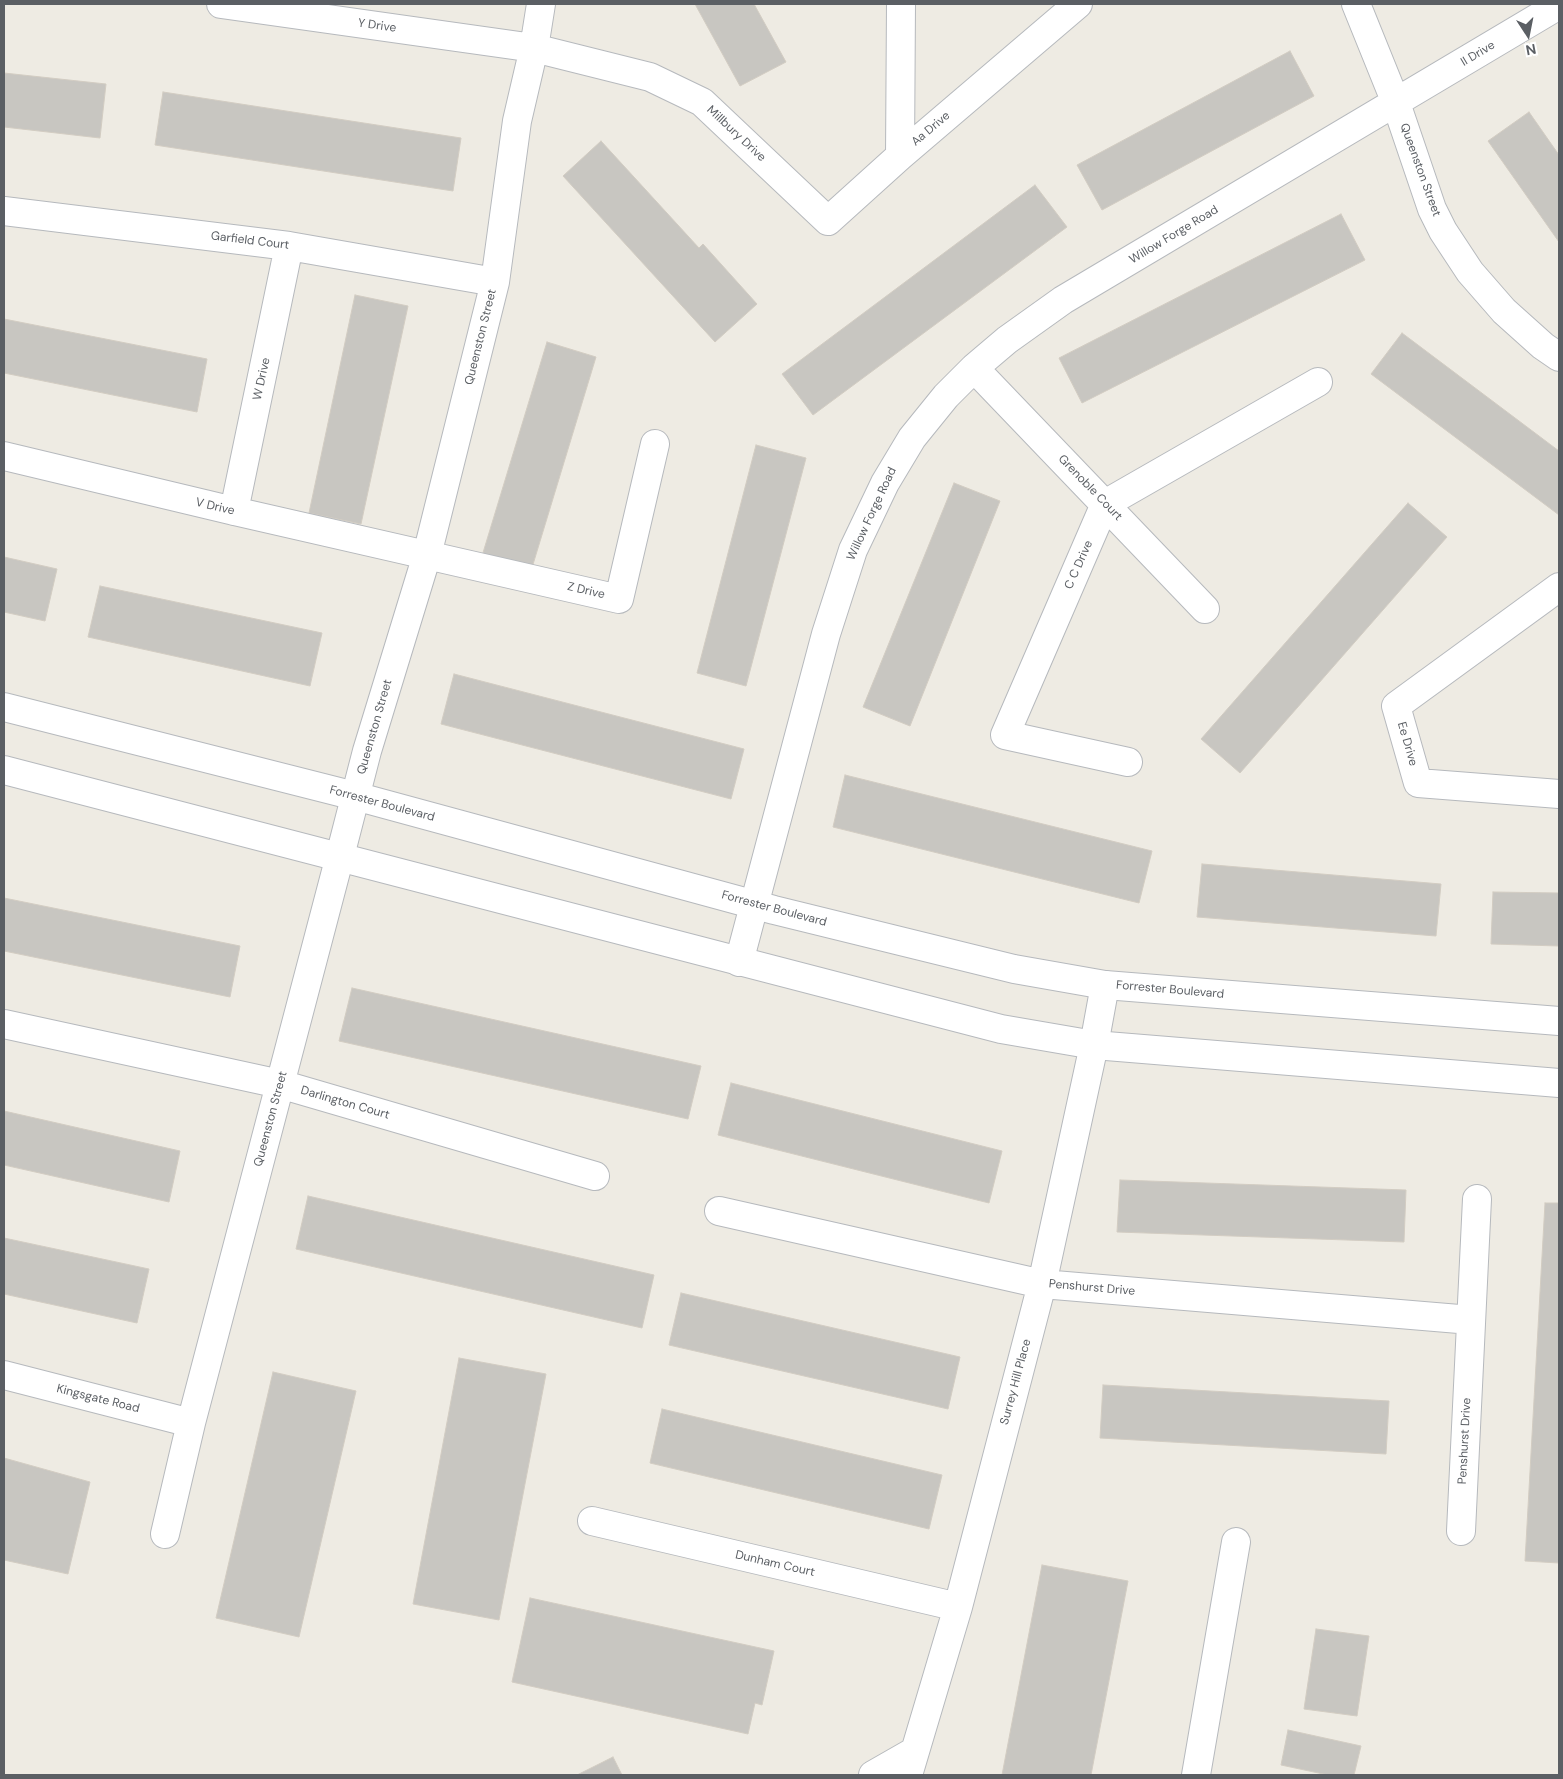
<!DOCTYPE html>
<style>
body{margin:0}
#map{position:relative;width:1563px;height:1779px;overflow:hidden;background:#eeebe3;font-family:"DM Sans",sans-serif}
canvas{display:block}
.frame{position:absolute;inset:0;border:5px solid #5b5f64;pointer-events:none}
.north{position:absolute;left:1503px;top:10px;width:50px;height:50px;-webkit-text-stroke:4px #fff;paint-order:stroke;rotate:169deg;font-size:14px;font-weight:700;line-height:20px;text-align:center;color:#5b5f64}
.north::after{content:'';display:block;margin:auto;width:18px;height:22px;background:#5b5f64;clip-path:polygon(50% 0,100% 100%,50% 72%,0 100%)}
</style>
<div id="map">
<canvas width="1563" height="1779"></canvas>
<div class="frame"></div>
<div class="north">N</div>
</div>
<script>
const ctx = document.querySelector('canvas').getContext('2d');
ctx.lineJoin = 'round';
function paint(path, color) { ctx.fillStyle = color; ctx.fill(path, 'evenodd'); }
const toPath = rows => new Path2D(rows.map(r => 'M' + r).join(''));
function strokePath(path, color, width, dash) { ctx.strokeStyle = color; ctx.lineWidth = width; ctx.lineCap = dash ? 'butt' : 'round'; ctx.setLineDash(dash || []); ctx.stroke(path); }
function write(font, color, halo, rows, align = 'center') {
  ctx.font = font + ' "DM Sans",sans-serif'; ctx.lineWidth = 4; ctx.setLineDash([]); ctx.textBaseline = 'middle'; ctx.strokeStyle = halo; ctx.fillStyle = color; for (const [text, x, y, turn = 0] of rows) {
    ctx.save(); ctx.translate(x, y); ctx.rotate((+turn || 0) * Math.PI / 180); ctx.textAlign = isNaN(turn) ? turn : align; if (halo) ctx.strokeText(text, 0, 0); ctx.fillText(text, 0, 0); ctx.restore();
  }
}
const building = toPath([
 [695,4,754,4,786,62,740,86,695,4],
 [1290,51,1314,96,1102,210,1077,165,1290,51],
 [4,73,106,84,100,138,4,127,4,73],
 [163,92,461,138,453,191,155,145,163,92],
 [1529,112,1559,155,1559,242,1488,141,1529,112],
 [601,141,699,248,703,244,757,304,715,342,563,176,601,141],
 [1035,185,1067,227,813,415,782,374,1035,185],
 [1341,214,1365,260,1082,403,1059,358,1341,214],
 [355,295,408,306,361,524,309,513,355,295],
 [4,319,207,359,197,412,4,373,4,319],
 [1402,333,1559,451,1559,515,1371,374,1402,333],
 [547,342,596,357,531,571,482,556,547,342],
 [756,445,806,458,746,686,697,673,756,445],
 [954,483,1000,501,910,726,863,707,954,483],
 [1408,503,1447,537,1240,773,1201,739,1408,503],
 [4,557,57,569,45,621,4,612,4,557],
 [100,586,322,633,310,686,88,637,100,586],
 [454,674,744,749,731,799,441,724,454,674],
 [845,775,1152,851,1139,903,833,827,845,775],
 [1202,864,1441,884,1436,936,1197,917,1202,864],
 [1493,892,1559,893,1559,946,1491,944,1493,892],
 [4,898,240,946,230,997,4,951,4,898],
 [352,988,701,1066,688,1119,339,1041,352,988],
 [731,1083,1002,1151,989,1203,718,1135,731,1083],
 [4,1111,180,1151,169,1202,4,1165,4,1111],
 [1120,1180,1406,1190,1404,1242,1117,1232,1120,1180],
 [308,1196,654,1275,642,1328,296,1249,308,1196],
 [1545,1203,1559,1203,1559,1563,1525,1561,1545,1203],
 [4,1238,149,1269,137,1323,4,1294,4,1238],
 [681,1293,960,1357,948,1409,669,1345,681,1293],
 [459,1358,546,1374,499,1620,413,1604,459,1358],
 [273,1372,356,1391,299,1637,216,1618,273,1372],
 [1103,1385,1389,1401,1386,1454,1100,1438,1103,1385],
 [662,1409,942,1475,929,1529,650,1463,662,1409],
 [4,1458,90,1482,68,1574,4,1560,4,1458],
 [1042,1565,1128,1581,1091,1775,1002,1775,1042,1565],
 [530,1598,774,1651,762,1705,755,1703,748,1734,512,1682,530,1598],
 [1316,1629,1369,1636,1357,1716,1304,1709,1316,1629],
 [1288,1730,1361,1746,1354,1775,1328,1775,1281,1765,1288,1730],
 [613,1757,622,1775,577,1775,613,1757]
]);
const minor = toPath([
 [221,4,534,48,650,77,702,102,828,221,900,156],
 [901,4,900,156,1078,4],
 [1356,4,1396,103,1432,209,1443,231,1470,272,1504,311,1543,346,1559,357],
 [4,211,289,246,495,282],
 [974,368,1205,609],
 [4,456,234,511,619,599,655,444],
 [234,511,289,246],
 [1559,587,1396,706,1418,783,1559,794],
 [1128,762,1005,735,1105,504,1318,382],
 [739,962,826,634,853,550,885,483,912,438,946,396,974,368,1007,340,1063,300,1559,5],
 [4,1024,280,1084,595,1176],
 [719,1211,1042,1284,1471,1320],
 [4,1375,191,1423],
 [592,1521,958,1607],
 [1461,1531,1477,1199],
 [165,1534,191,1423,340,856,367,751,427,555,495,282,517,121,534,48,541,4],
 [873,1775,915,1751],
 [908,1775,958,1607,1042,1284,1094,1045,1105,985],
 [1196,1775,1236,1542]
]);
const tertiary = toPath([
 [4,707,355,796,774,910,1014,969,1105,985,1559,1021],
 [4,770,1001,1029,1094,1045,1559,1083]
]);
const streetNames = [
 ["Y Drive",377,26,8],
 ["II Drive",1478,54,-31],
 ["Aa Drive",931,129,-40],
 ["Millbury Drive",736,134,43],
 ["Queenston Street",1420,170,70],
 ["Willow Forge Road",1174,235,-31],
 ["Garfield Court",250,241,7],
 ["Queenston Street",481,337,-76],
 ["W Drive",262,379,-78],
 ["Grenoble Court",1090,488,46],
 ["V Drive",215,507,13],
 ["Willow Forge Road",872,514,-65],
 ["C C Drive",1079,565,-66],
 ["Z Drive",586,591,13],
 ["Queenston Street",375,727,-74],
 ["Ee Drive",1407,744,74],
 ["Forrester Boulevard",382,804,15],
 ["Forrester Boulevard",774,909,15],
 ["Forrester Boulevard",1170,990,5],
 ["Darlington Court",345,1103,16],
 ["Queenston Street",271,1119,-75],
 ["Penshurst Drive",1092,1288,5],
 ["Surrey Hill Place",1016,1382,-75],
 ["Kingsgate Road",98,1399,14],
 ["Penshurst Drive",1465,1441,-87],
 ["Dunham Court",775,1564,13]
];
paint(building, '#c8c6c1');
strokePath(building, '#d2ccc2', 1);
strokePath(minor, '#b6b9bd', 30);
strokePath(tertiary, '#b6b9bd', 30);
strokePath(minor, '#fff', 28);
strokePath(tertiary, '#fff', 28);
write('12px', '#5b5f64', '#fff', streetNames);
</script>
